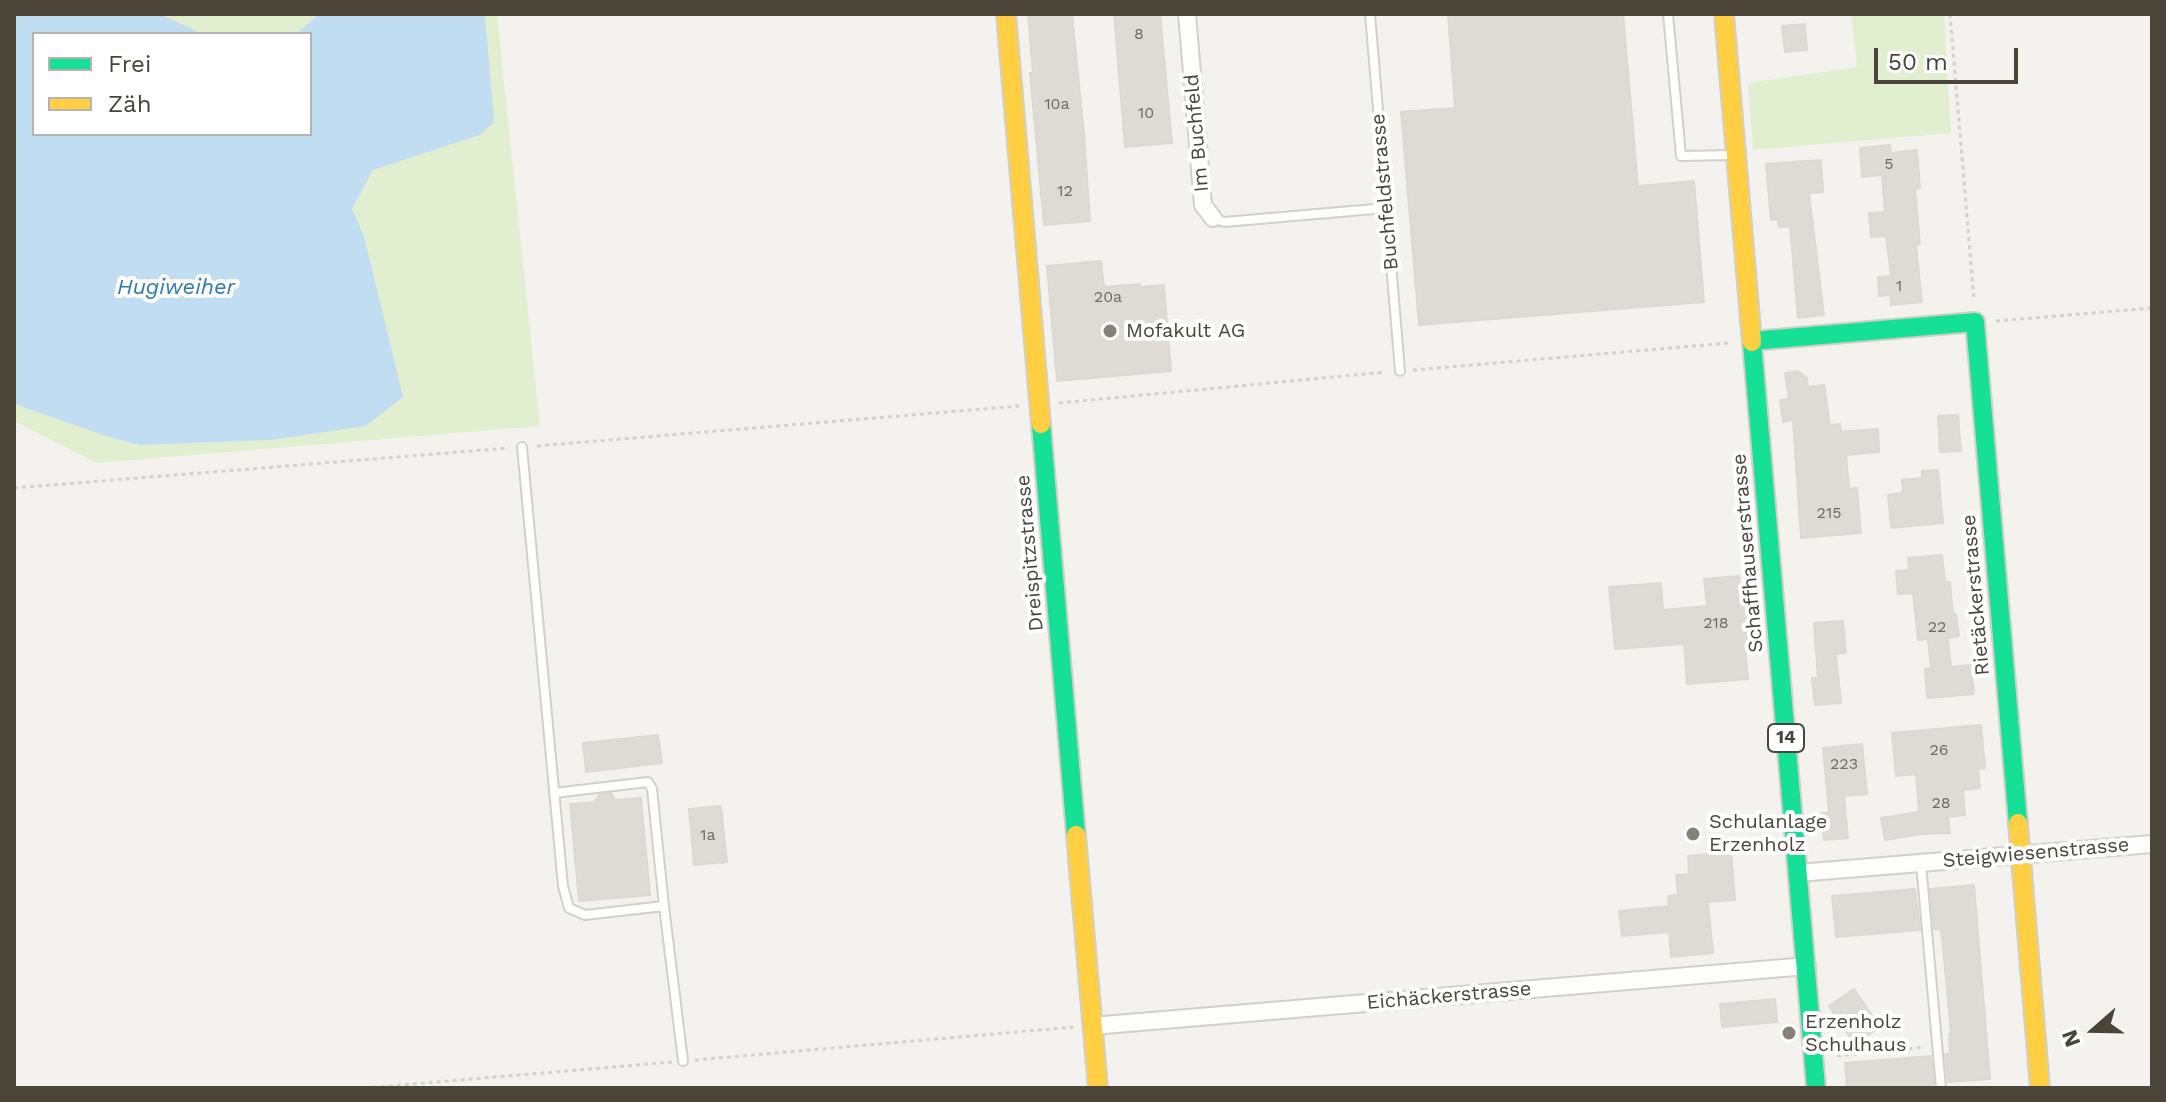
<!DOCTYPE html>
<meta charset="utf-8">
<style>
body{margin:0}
#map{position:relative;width:2166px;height:1102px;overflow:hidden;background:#f4f2ee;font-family:"Work Sans",sans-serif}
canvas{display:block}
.frame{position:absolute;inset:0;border:16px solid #4b4439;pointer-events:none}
.legend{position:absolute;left:32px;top:32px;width:280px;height:104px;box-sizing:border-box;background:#fff;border:2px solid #b7b4b0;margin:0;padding:10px 14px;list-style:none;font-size:24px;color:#4b4439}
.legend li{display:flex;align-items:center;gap:16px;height:40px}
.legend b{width:40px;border:2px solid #b7b4b0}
.north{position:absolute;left:2054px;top:990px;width:80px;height:80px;-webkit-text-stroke:6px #fff;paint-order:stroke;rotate:250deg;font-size:22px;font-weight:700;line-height:32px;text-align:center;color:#4b4439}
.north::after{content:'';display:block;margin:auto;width:28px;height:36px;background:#4b4439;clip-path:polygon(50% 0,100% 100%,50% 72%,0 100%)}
.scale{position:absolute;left:1874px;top:48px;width:144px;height:36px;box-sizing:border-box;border:4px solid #4b4439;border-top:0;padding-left:10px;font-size:24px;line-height:28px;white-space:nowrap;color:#4b4439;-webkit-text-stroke:6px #fff;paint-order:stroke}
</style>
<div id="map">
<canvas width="2166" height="1102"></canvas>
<div class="frame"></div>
<ul class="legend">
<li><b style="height:10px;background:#16e098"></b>Frei</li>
<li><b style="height:10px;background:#ffcf43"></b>Zäh</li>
</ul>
<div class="north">N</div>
<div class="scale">50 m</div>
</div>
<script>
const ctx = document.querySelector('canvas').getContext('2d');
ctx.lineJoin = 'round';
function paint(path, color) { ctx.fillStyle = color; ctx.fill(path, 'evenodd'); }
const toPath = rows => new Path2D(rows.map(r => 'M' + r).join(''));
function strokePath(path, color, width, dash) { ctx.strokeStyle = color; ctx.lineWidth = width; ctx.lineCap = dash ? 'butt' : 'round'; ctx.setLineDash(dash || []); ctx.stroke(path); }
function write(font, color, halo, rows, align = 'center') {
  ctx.font = font + ' "Work Sans",sans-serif'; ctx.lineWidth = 8; ctx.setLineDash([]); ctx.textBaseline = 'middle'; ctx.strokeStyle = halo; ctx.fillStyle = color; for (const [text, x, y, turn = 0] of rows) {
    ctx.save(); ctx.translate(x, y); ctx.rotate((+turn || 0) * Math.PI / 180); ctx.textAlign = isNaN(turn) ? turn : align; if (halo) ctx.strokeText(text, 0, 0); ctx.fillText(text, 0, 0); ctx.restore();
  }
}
const green = toPath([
 [160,14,319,14,296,34,203,34],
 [485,14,497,14,540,426,97,463,14,421,14,397,17,405,139,445,271,440,366,426,402,397,364,237,352,209,373,170,480,135,493,122],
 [1851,14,1944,14,1951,133,1753,150,1748,83,1857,67]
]);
const water = toPath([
 [14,14,160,14,203,34,34,34,34,134,310,134,310,34,296,34,319,14,485,14,494,122,480,135,373,170,352,209,364,236,403,397,366,426,271,440,139,445,106,436,17,405,14,397]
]);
const building = toPath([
 [1028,14,1072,14,1084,134,1090,221,1044,225,1030,73,1033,73,1028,14],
 [1114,14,1160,14,1172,143,1125,147,1114,14],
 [1448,14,1623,14,1638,186,1694,181,1704,302,1419,325,1401,112,1455,108,1448,14],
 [1805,24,1807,50,1785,52,1782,26,1805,24],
 [1890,145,1891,153,1917,150,1920,188,1915,189,1920,244,1916,245,1922,302,1891,305,1890,295,1879,296,1878,277,1891,276,1886,236,1871,237,1869,213,1885,212,1882,175,1862,177,1860,148,1890,145],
 [1821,160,1823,192,1809,193,1824,315,1798,318,1790,226,1779,227,1778,219,1771,220,1766,164,1821,160],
 [1101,261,1104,287,1140,284,1140,287,1164,285,1171,371,1057,381,1047,266,1101,261],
 [1798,371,1807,378,1808,387,1824,385,1830,425,1840,424,1841,432,1878,429,1879,452,1846,455,1849,489,1857,488,1861,533,1801,538,1793,420,1783,422,1780,400,1789,399,1785,373,1798,371],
 [1958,415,1961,451,1940,452,1938,416,1958,415],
 [1938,470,1943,523,1891,528,1888,495,1903,493,1902,480,1922,478,1922,471,1938,470],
 [1942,555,1945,582,1950,582,1953,614,1956,614,1959,636,1948,638,1951,667,1971,665,1974,694,1927,698,1925,669,1931,668,1928,639,1918,640,1913,593,1898,594,1896,571,1909,570,1908,558,1942,555],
 [1739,576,1741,606,1747,605,1751,645,1745,645,1748,679,1687,684,1684,644,1615,649,1609,587,1661,583,1663,610,1707,606,1704,579,1739,576],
 [1843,621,1846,653,1836,654,1841,703,1815,705,1812,678,1818,678,1814,623,1843,621],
 [1981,725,1985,768,1978,769,1980,788,1963,790,1965,815,1948,817,1950,833,1921,834,1885,840,1881,818,1919,812,1916,774,1896,776,1892,733,1981,725],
 [658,735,662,763,586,772,583,743,658,735],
 [1862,744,1867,794,1844,796,1848,838,1824,840,1822,813,1829,813,1823,748,1862,744],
 [611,793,615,800,641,798,650,895,579,901,570,804,595,802,599,795,611,793],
 [721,806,727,862,694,865,689,809,721,806],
 [1731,852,1735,900,1708,902,1713,953,1671,957,1669,932,1622,936,1619,911,1669,906,1668,896,1678,895,1676,875,1689,874,1688,856,1731,852],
 [1974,885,1990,1079,1948,1082,1945,1054,1950,1054,1949,1034,1951,1034,1942,936,1940,929,1934,929,1930,889,1974,885],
 [1915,889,1920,930,1836,937,1832,896,1915,889],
 [1854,989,1880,1027,1854,1044,1829,1006,1854,989],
 [1775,999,1777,1022,1722,1027,1720,1004,1775,999],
 [1931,1056,1934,1084,1932,1084,1932,1088,1847,1088,1845,1063,1931,1056]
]);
const path = toPath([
 [1950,14,1974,300],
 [1996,321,2152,308],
 [1413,370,1729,343],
 [1059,403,1386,372],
 [537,446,1019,406],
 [14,488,509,448],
 [1837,1056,1925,1047],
 [695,1060,1074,1027],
 [365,1088,672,1062]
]);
const lane = toPath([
 [1370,14,1400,371],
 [1668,14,1681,156,1731,155],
 [1213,218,1224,222,1386,208],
 [522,447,563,886,569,908,585,915,664,906,683,1061],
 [554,793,648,782,652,789,664,906],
 [1921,863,1941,1088]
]);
const street = toPath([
 [1187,14,1203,205,1213,218],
 [1798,873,2152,844],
 [1092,1026,1807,966]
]);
const fast = toPath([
 [1752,341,1975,322,2018,823],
 [1752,342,1816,1088],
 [1041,424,1076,835]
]);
const slow = toPath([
 [1006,14,1041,424],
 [1724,14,1752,342],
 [2018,823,2040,1088],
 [1076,835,1098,1088]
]);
const markers = [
 [1110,331,8,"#868178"],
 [1693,834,8,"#868178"],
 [1789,1033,8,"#868178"]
];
const numberNames = [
 ["8",1139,34],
 ["10a",1057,104],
 ["10",1146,113],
 ["5",1889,164],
 ["12",1065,191],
 ["1",1899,286],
 ["20a",1108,297],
 ["215",1829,513],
 ["218",1716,623],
 ["22",1937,627],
 ["26",1939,750],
 ["223",1844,764],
 ["28",1941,803],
 ["1a",708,835]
];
const shields = [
 [1786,738,36]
];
const shieldNames = [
 ["14",1786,738]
];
const streetNames = [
 ["Im Buchfeld",1197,133,-95],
 ["Buchfeldstrasse",1385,192,-95],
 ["Dreispitzstrasse",1030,553,-95],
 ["Schaffhauserstrasse",1748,553,-95],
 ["Rietäckerstrasse",1976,595,-95],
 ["Steigwiesenstrasse",2036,853,-5],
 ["Eichäckerstrasse",1449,996,-5]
];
const poiNames = [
 ["Mofakult AG",1126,331],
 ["Schulanlage",1709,822],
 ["Erzenholz",1709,845],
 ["Erzenholz",1805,1022],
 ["Schulhaus",1805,1045]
];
const waterNames = [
 ["Hugiweiher",176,288]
];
paint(green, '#e1eecf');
paint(water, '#c0ddf1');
paint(building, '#dedbd6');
strokePath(building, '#dcd9d4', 2);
strokePath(lane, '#d2d0cb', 12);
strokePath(street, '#d2d0cb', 20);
strokePath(fast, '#d3cfc5', 22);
strokePath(slow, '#d3cfc5', 22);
strokePath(path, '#d3d2cc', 3, [4, 4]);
strokePath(lane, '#fdfdfc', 8);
strokePath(street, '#fdfdfc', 16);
strokePath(fast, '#16e098', 18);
strokePath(slow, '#ffcf43', 18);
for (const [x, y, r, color] of markers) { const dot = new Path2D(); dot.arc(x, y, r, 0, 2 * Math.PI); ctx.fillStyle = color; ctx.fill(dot); strokePath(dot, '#fff', 3); }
write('16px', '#706a61', null, numberNames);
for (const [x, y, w] of shields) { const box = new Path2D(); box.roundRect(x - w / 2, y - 14, w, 28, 6); ctx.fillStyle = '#fff'; ctx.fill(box); strokePath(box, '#4b4439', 2); }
write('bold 18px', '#4b4439', null, shieldNames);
write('20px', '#4b4439', '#fff', streetNames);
write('20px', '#4b4439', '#fff', poiNames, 'left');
write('italic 22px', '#2e7ab2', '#fff', waterNames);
</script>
